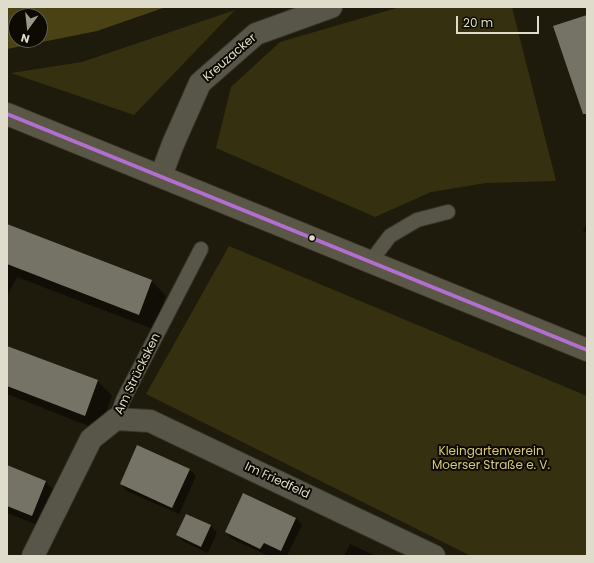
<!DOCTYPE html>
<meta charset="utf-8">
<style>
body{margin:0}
#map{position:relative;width:594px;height:563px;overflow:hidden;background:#1e1b0c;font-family:Poppins,sans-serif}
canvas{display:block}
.frame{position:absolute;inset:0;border:8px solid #dfdccc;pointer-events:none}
.north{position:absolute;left:8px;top:8px;width:40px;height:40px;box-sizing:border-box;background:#0c0a02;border:1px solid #605e53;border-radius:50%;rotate:195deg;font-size:11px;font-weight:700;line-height:16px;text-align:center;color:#dfdccc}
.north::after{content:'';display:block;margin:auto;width:14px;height:18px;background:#9b9889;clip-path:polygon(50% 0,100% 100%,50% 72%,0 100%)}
.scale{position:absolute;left:456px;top:16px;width:83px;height:18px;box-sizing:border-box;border:2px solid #dfdccc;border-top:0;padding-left:5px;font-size:12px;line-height:14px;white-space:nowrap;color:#dfdccc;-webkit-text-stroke:3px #0c0a02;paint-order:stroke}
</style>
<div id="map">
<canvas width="594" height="563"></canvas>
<div class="frame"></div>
<div class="north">N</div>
<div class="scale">20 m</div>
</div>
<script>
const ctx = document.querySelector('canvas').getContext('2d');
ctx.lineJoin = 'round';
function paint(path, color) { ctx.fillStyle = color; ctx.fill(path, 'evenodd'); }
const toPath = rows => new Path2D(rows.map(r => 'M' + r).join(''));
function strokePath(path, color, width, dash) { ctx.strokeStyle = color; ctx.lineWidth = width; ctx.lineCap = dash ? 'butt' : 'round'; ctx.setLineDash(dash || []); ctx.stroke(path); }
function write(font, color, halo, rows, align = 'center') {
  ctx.font = font + ' Poppins,sans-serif'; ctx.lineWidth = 4; ctx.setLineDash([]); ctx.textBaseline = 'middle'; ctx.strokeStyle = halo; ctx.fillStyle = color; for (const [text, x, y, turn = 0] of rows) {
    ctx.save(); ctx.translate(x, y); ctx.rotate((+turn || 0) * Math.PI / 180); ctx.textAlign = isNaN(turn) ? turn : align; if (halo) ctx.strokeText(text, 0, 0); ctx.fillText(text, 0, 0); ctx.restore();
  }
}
const green = toPath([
 [400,7,512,7,556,181,486,183,431,192,375,217,216,148,231,87,280,42],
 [235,10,134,115,11,73,82,62],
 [229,246,587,396,587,556,471,556,146,394]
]);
const forest = toPath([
 [7,7,166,7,97,31,7,49],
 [16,16,40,16,40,40,16,40]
]);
const shadow = toPath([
 [587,222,587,234,583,231],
 [7,226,152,281,166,296,153,329,17,277,7,296],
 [7,347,98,381,112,396,99,430,7,394],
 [7,466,45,481,58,494,45,528,7,513],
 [189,469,196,476,179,514,127,491,121,484],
 [186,515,211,526,217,533,208,553,183,541,177,535],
 [296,518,302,525,287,556,269,556,232,539,226,532],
 [350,544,376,556,344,556]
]);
const building = toPath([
 [587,15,587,114,583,114,553,26],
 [7,224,152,280,139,315,7,264],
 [7,346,98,380,85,416,7,386],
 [137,445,190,469,172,508,120,484],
 [7,465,46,481,32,516,7,506],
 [243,493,296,518,281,551,264,543,260,549,225,532],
 [186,514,211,525,201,547,176,535]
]);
const service = toPath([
 [371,261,390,236,417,220,448,212],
 [116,419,123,400,201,249]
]);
const minor = toPath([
 [33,556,91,439,116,419,150,421,434,556]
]);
const tertiary = toPath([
 [161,176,173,144,200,83,256,34,331,7]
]);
const secondary = toPath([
 [7,114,587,350]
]);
const bus1 = toPath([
 [7,114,587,350]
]);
const markers = [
 [312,238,3.5,"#dfdccc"]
];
const streetNames = [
 ["Kreuzacker",230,58,-41],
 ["Am Strücksken",138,374,-64],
 ["Im Friedfeld",277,481,25]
];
const parkNames = [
 ["Kleingartenverein",491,452],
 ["Moerser Straße e. V.",491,466]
];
paint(green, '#35300f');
paint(forest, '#4a4215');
paint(shadow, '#0007');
paint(building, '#757266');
strokePath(service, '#373529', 16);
strokePath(minor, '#373529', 24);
strokePath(tertiary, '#373529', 24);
strokePath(secondary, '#373529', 24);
strokePath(service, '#585648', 14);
strokePath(minor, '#585648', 22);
strokePath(tertiary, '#585648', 22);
strokePath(secondary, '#5a5746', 22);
strokePath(bus1, '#b36fd0', 4);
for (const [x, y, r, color] of markers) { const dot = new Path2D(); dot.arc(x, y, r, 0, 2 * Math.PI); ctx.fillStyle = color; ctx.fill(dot); strokePath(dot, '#0c0a02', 1.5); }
write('12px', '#dfdccc', '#0c0a02', streetNames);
write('12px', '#d6c87b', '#0c0a02', parkNames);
</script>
